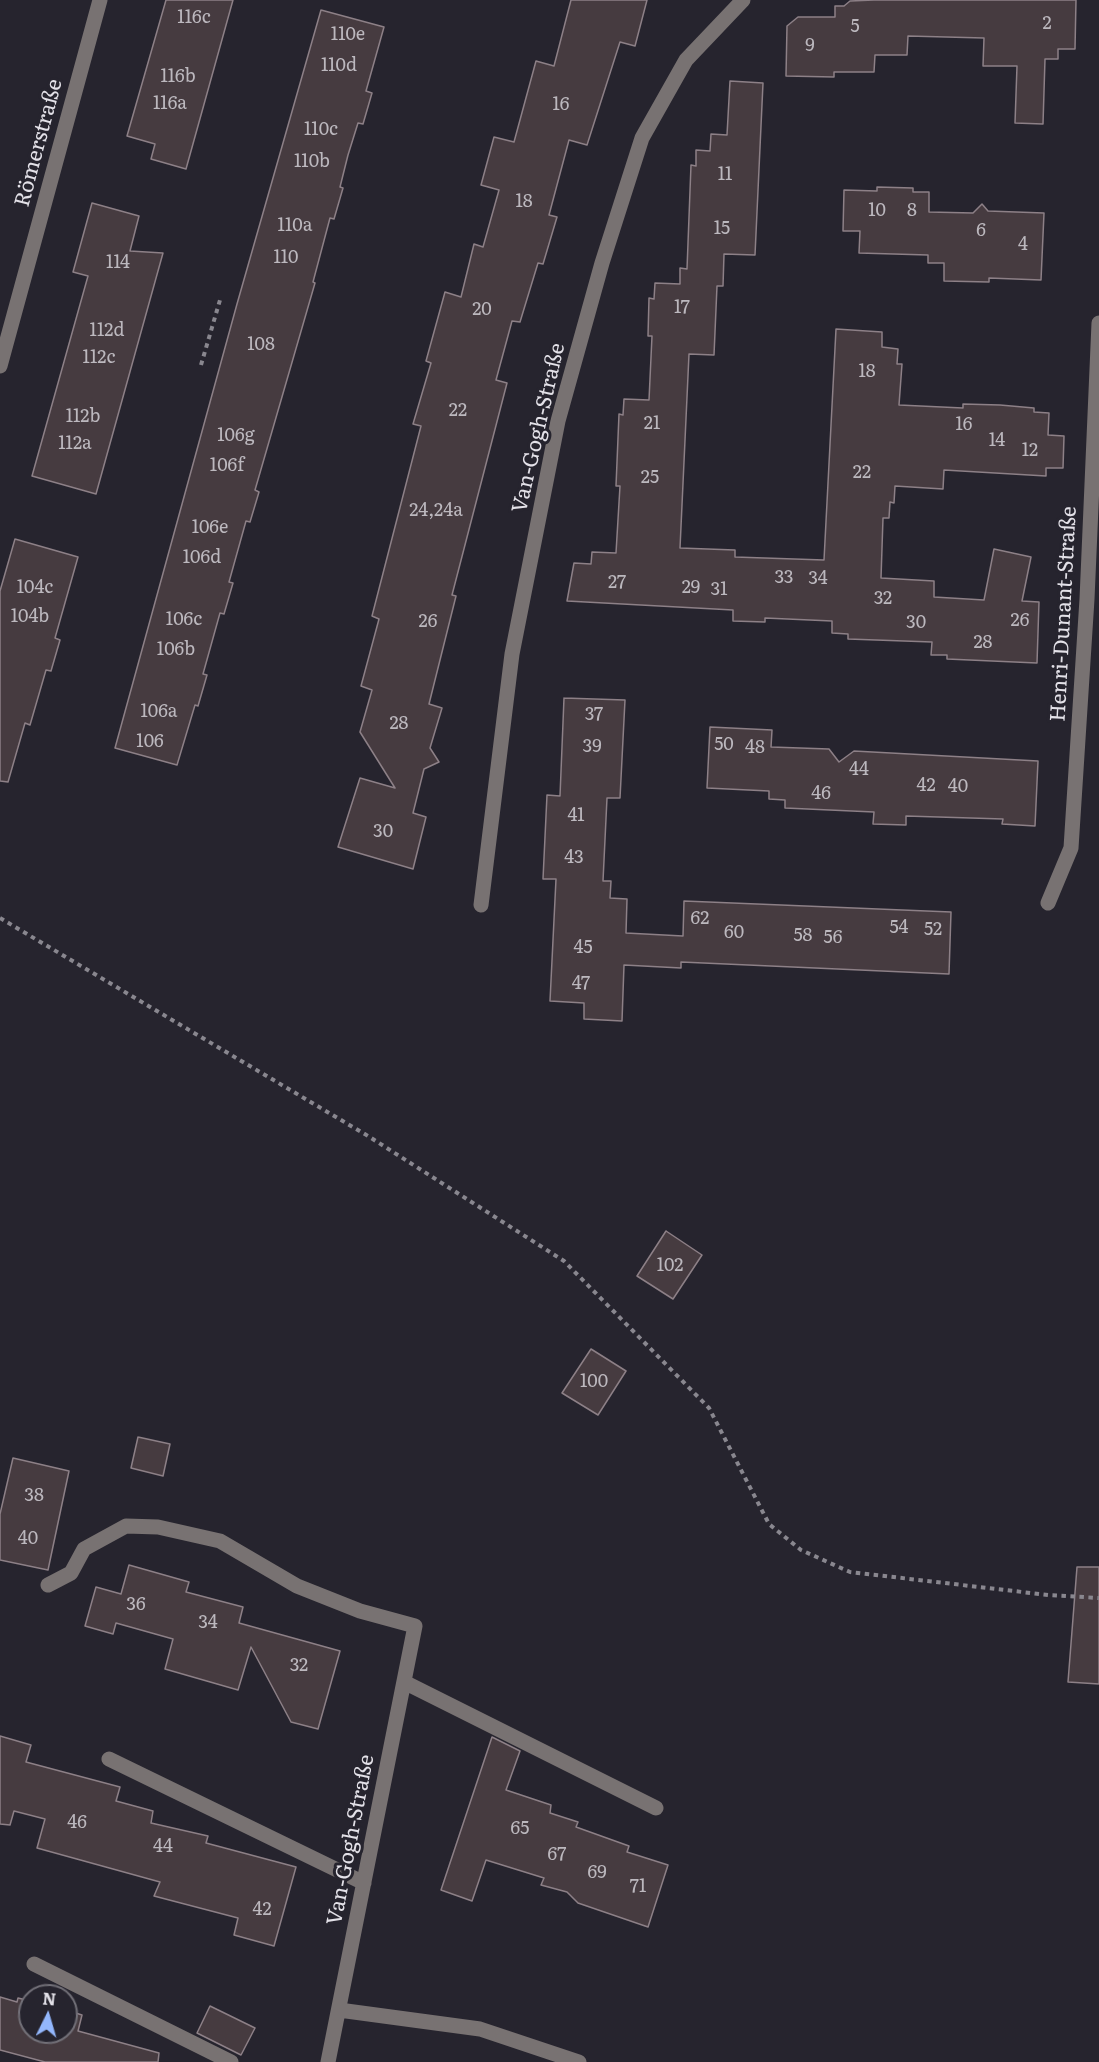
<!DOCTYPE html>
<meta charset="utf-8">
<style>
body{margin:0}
#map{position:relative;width:1099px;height:2062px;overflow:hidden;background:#26242e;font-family:Literata,serif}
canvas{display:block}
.north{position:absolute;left:18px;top:1984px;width:60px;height:60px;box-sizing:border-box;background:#26242e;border:2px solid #727078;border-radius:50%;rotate:5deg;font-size:16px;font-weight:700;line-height:24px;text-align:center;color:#e3e1e8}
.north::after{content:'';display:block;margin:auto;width:21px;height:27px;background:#93b7fd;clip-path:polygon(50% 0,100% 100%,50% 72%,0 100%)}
</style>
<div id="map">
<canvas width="1099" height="2062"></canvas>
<div class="north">N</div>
</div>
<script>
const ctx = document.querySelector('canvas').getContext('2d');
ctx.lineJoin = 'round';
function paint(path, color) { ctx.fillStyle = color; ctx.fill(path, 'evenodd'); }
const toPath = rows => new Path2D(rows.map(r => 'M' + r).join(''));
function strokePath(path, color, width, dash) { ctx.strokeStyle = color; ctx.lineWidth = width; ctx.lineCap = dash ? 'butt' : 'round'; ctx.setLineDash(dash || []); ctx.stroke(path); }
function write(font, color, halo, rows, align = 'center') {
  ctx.font = font + ' Literata,serif'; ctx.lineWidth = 6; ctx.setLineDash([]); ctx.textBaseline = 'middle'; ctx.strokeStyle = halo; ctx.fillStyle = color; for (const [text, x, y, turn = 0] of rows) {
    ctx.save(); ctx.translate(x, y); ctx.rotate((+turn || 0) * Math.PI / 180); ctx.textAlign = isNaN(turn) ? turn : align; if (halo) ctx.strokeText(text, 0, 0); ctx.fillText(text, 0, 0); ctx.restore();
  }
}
const building = toPath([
 [166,0,233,0,186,169,151,159,155,144,127,136,166,0],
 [571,0,647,0,635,46,620,42,587,145,569,140,549,215,557,217,543,264,538,263,520,322,512,321,496,380,507,383,452,595,456,596,429,704,442,708,430,748,439,762,424,769,413,813,426,817,413,869,338,847,360,778,395,788,360,732,372,690,361,686,379,619,372,616,421,426,413,424,431,363,426,361,445,292,461,297,474,244,483,247,499,190,481,185,494,137,514,142,536,61,554,66,571,0],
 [874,0,1076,0,1075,49,1058,49,1058,59,1045,59,1043,124,1015,123,1017,66,983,66,984,38,908,36,907,55,875,55,874,72,834,72,834,77,786,76,787,26,798,17,835,17,835,6,844,6,850,1,874,0],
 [321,10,384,27,366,91,372,93,363,124,358,123,348,155,340,187,343,188,334,219,330,218,313,282,315,283,255,490,259,492,250,522,246,521,229,582,233,583,224,614,220,613,203,674,207,675,198,706,195,705,177,765,115,748,237,304,321,10],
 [730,81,763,83,755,255,724,254,723,286,717,286,714,355,689,354,680,548,735,550,735,557,824,560,836,329,882,332,882,347,898,349,897,364,902,364,899,405,963,408,963,404,1000,405,1034,408,1034,412,1049,413,1048,435,1064,436,1063,468,1046,468,1046,476,944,470,943,489,895,486,894,503,890,502,889,518,883,518,881,578,934,581,934,597,984,600,994,549,1031,557,1022,601,1039,602,1037,663,947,659,947,655,931,655,932,642,848,639,848,634,832,633,832,621,765,618,765,622,733,621,733,610,567,601,574,563,591,564,592,552,616,553,620,486,616,486,619,414,623,415,624,399,649,400,652,336,648,336,649,298,654,299,655,283,680,284,680,268,687,269,691,165,696,166,696,150,710,151,711,134,727,135,730,81],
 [877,187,913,188,913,192,929,192,929,212,973,213,982,204,988,211,1044,213,1041,280,989,278,989,282,944,281,944,263,928,263,928,255,859,253,860,231,843,231,844,190,877,191,877,187],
 [92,203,139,216,130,251,163,253,96,494,32,476,88,276,73,272,92,203],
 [15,539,78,557,55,638,60,640,51,671,46,670,30,725,25,723,8,782,0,781,0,591,15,539],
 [564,698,625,700,620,798,607,798,603,881,611,881,610,898,627,899,626,933,683,936,684,901,951,912,949,974,681,962,681,968,624,965,622,1021,584,1019,584,1003,550,1001,556,879,543,879,547,795,560,796,564,698],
 [710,727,772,730,771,747,829,749,839,762,854,751,1038,761,1035,826,1002,824,1003,819,906,816,906,825,873,824,874,812,785,808,785,800,769,799,769,791,707,788,710,727],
 [666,1231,702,1255,673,1299,637,1276,666,1231],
 [591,1349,626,1371,598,1415,562,1393,591,1349],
 [138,1437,170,1444,163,1476,131,1468,138,1437],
 [13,1458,69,1471,48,1570,0,1560,0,1514,13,1458],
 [129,1565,189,1582,186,1592,243,1607,239,1623,340,1651,318,1729,291,1722,251,1647,238,1690,165,1669,173,1639,116,1623,113,1634,85,1626,96,1587,121,1594,129,1565],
 [1077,1567,1099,1567,1099,1684,1068,1682,1077,1567],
 [0,1736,31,1745,26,1762,120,1787,116,1801,153,1811,151,1823,208,1836,206,1843,296,1867,274,1946,234,1935,238,1918,154,1896,160,1882,37,1848,45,1819,14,1811,10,1825,0,1824,0,1736],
 [492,1737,520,1751,506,1790,551,1805,550,1813,578,1822,576,1827,629,1846,627,1852,668,1865,648,1927,578,1903,567,1892,541,1885,544,1878,486,1860,472,1901,441,1890,492,1737],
 [0,1997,17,2002,18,1998,30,2001,30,2032,66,2032,66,2010,82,2015,78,2031,159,2053,158,2062,45,2062,0,2050,0,1997],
 [210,2006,255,2028,241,2055,197,2033,210,2006]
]);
const path = toPath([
 [201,365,220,300],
 [0,918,368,1136,564,1261,709,1408,769,1524,801,1550,850,1572,1048,1595,1099,1598]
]);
const minor = toPath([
 [0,366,100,0],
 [1048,903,1071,848,1087,599,1099,323],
 [481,905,512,654,558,421,602,263,642,138,686,60,743,0],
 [48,1585,71,1573,84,1549,126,1526,158,1527,220,1541,297,1586,360,1611,415,1626,328,2062],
 [404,1682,656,1808],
 [109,1759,364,1883],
 [34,1964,231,2062],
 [339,2010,480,2029,579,2062]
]);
const numberNames = [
 ["116c",194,18],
 ["2",1047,24],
 ["5",855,27],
 ["110e",348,35],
 ["9",810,46],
 ["110d",339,66],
 ["116b",178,77],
 ["116a",170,104],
 ["16",561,105],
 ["110c",321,130],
 ["110b",312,162],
 ["11",725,175],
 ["18",524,202],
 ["10",877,211],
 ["8",912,211],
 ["110a",295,226],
 ["15",722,229],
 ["6",981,231],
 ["4",1023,245],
 ["110",286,258],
 ["114",118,263],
 ["17",682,308],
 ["20",482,310],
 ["112d",107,331],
 ["108",261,345],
 ["112c",99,358],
 ["18",867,372],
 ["22",458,411],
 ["112b",83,417],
 ["21",652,424],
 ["16",964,425],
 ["106g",236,436],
 ["14",997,441],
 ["112a",75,444],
 ["12",1030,451],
 ["106f",227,466],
 ["22",862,473],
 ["25",650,478],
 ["24,24a",436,511],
 ["106e",210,528],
 ["106d",202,558],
 ["33",784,578],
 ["34",818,579],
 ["27",617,583],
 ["104c",35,588],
 ["29",691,588],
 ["31",719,590],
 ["32",883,599],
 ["104b",30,617],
 ["106c",184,620],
 ["26",1020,621],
 ["26",428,622],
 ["30",916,623],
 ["28",983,643],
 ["106b",176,650],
 ["106a",159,712],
 ["37",594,715],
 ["28",399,724],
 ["106",150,742],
 ["50",724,745],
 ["39",592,747],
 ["48",755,748],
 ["44",859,770],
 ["42",926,786],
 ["40",958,787],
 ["46",821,794],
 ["41",576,816],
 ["30",383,832],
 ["43",574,858],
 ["62",700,919],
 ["54",899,928],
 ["52",933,930],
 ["60",734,933],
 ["58",803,936],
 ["56",833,938],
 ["45",583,948],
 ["47",581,984],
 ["102",670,1266],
 ["100",594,1382],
 ["38",34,1496],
 ["40",28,1539],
 ["36",136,1605],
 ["34",208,1623],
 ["32",299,1666],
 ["46",77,1823],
 ["65",520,1829],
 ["44",163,1847],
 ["67",557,1855],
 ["69",597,1873],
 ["71",638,1887],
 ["42",262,1910]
];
const streetNames = [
 ["Römerstraße",39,143,-75],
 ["Van-Gogh-Straße",539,428,-77],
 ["Henri-Dunant-Straße",1064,614,-87],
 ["Van-Gogh-Straße",351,1840,-79]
];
paint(building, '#463b40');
strokePath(building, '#8d8087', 1.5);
strokePath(path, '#89878f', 4, [4.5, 4.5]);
strokePath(minor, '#787272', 15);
write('18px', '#bcb8be', null, numberNames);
write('21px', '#e3e1e8', '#26242e', streetNames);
</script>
